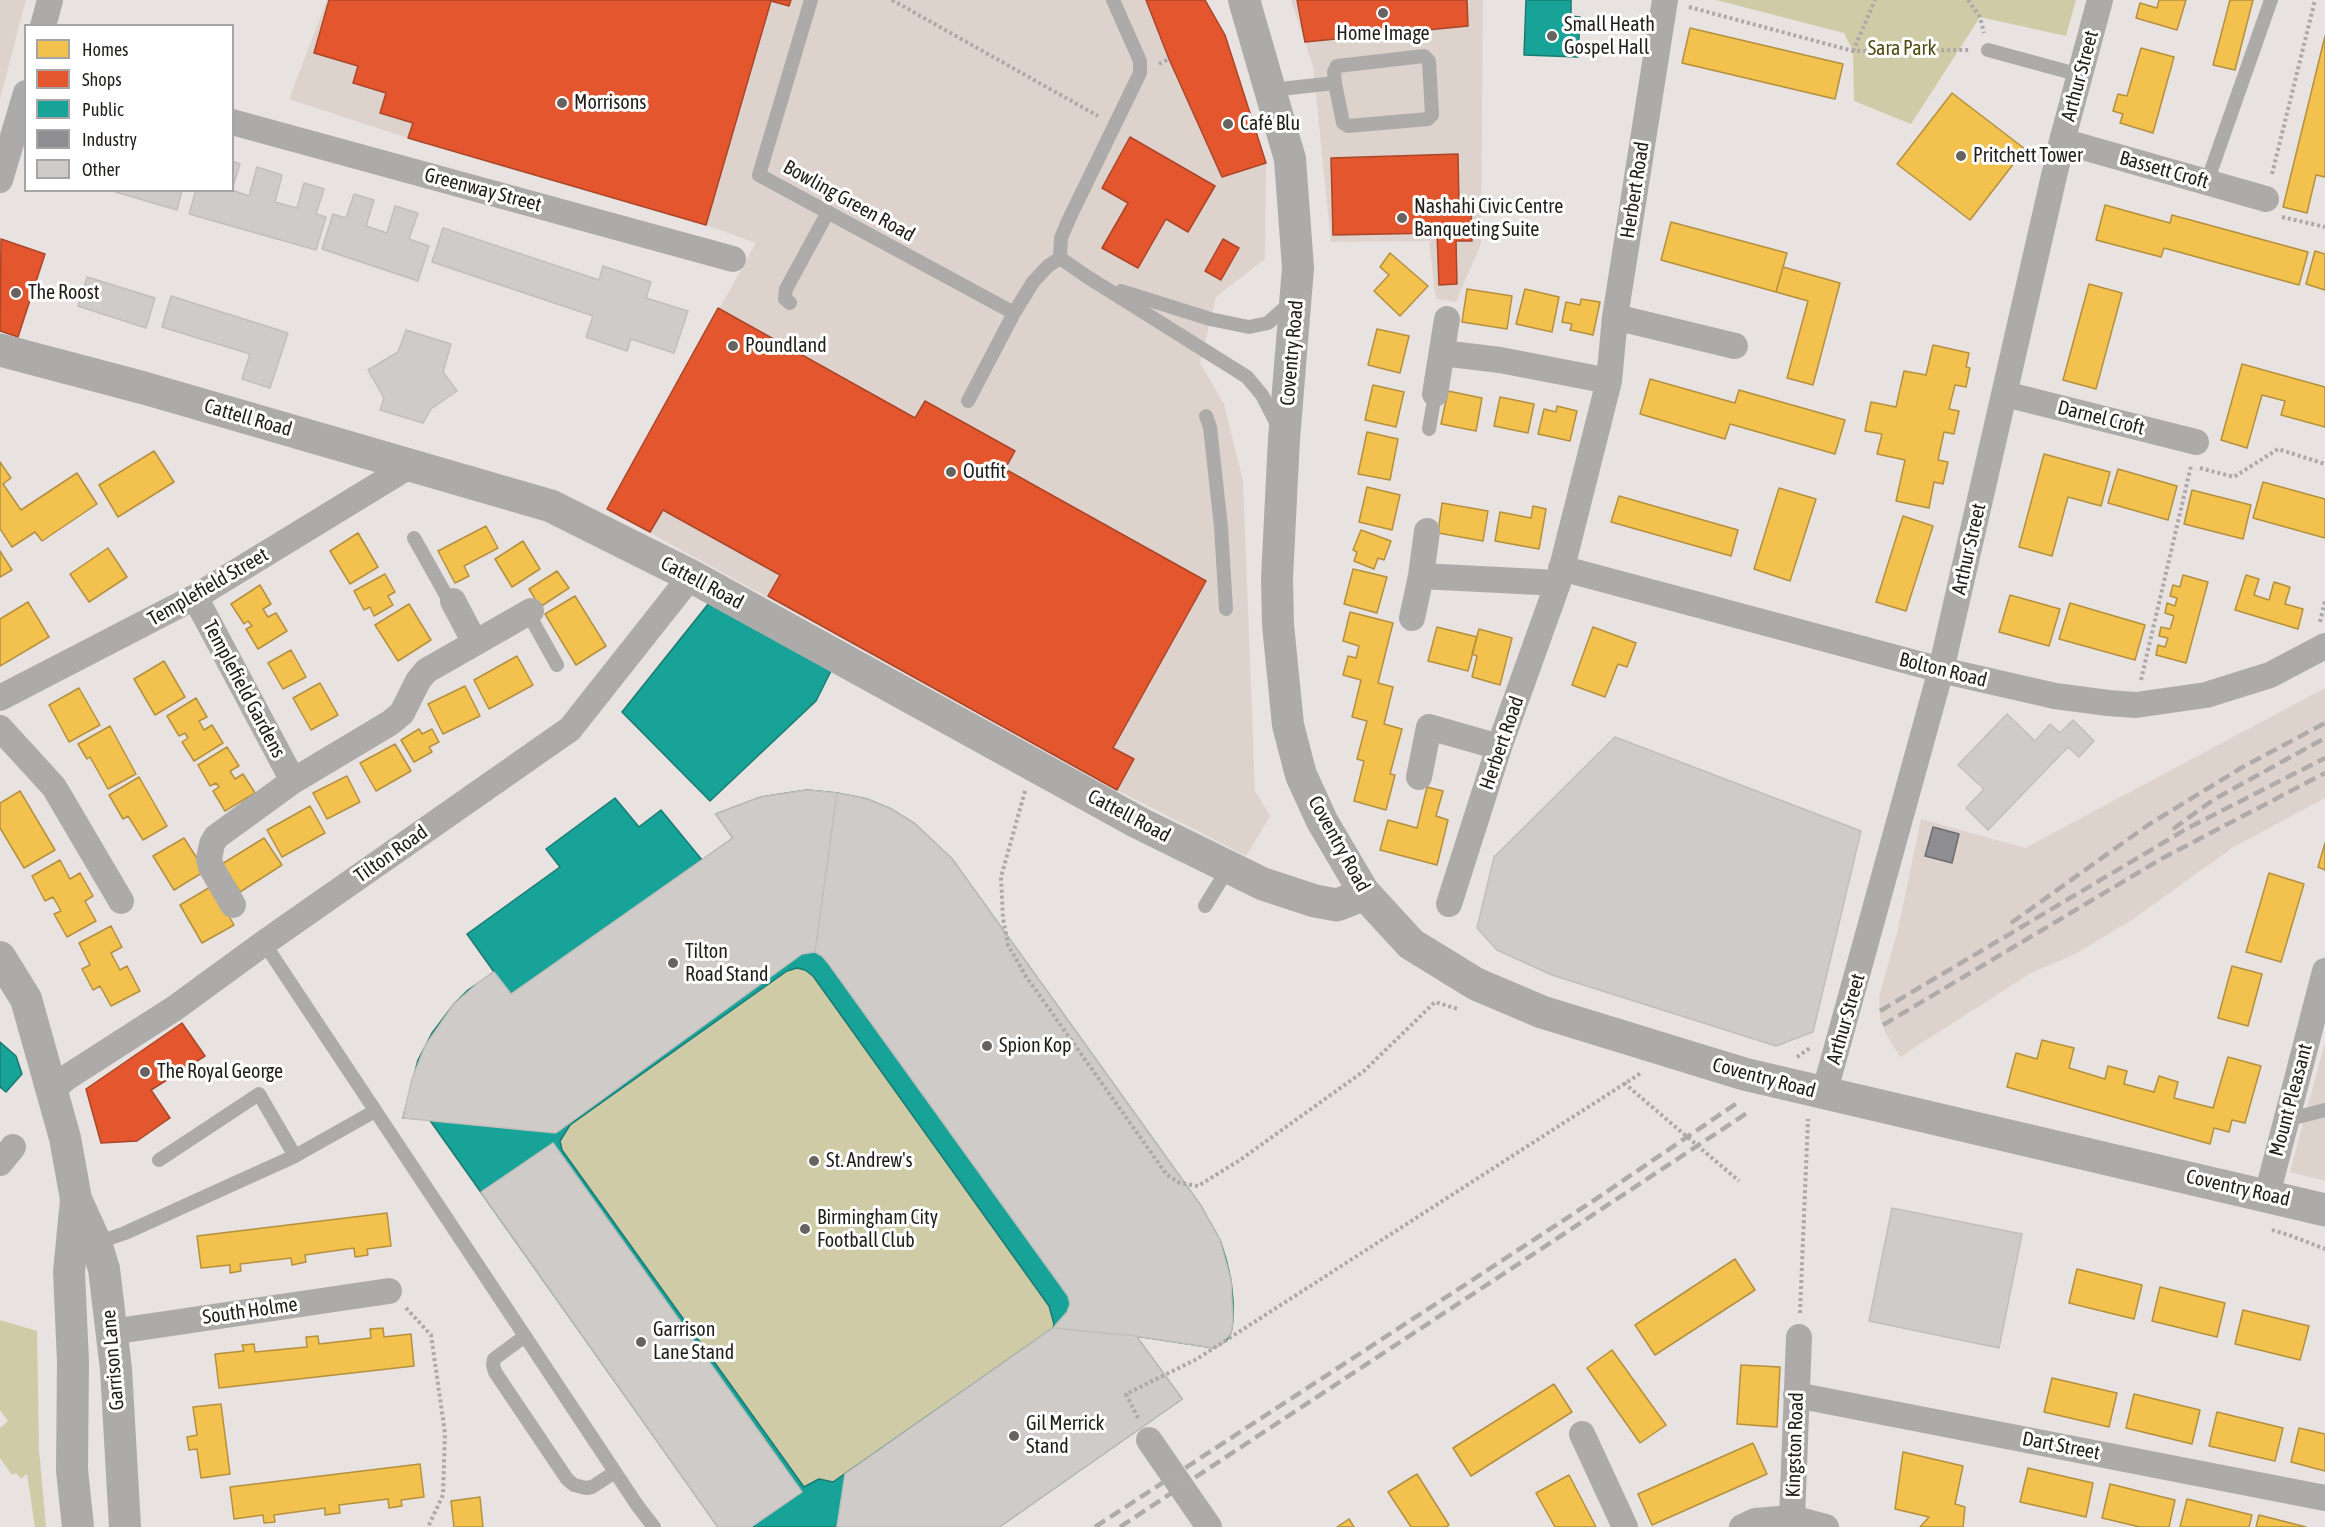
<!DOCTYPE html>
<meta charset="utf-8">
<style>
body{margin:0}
#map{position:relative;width:2325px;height:1527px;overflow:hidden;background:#e8e2e0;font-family:"Asap Condensed",sans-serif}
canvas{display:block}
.legend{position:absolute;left:24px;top:24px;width:210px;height:168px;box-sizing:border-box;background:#fff;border:2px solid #a7a5a4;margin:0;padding:8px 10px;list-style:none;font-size:18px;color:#221e1c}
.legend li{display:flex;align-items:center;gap:12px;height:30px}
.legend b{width:30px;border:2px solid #a7a5a4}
</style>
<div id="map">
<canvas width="2325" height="1527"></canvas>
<ul class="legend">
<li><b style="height:16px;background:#f2c14e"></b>Homes</li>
<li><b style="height:16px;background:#e4572e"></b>Shops</li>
<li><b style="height:16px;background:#17a398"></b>Public</li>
<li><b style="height:16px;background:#8d8d92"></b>Industry</li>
<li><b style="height:16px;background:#cfcbc9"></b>Other</li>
</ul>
</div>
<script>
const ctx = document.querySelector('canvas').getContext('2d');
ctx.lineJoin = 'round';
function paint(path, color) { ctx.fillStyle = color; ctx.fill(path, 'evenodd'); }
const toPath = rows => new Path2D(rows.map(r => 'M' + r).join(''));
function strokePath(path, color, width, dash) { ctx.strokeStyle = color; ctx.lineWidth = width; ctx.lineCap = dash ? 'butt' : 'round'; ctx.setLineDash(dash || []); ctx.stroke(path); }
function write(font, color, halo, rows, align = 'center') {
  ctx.font = font + ' "Asap Condensed",sans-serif'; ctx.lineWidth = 6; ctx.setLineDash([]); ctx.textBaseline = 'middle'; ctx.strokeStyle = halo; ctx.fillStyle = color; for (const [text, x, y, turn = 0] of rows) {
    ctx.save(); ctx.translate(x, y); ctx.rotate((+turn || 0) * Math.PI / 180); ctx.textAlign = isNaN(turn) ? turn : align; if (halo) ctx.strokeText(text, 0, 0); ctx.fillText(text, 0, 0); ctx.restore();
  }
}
const built = toPath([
 [0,0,26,0,0,99],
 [327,0,1205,0,1225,35,1266,163,1265,259,1216,297,1200,363,1224,404,1243,481,1255,791,1270,816,1246,856,1117,790,607,509,756,243,706,225,408,138,289,99],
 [1291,0,1483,0,1481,244,1456,302,1436,299,1429,241,1331,242,1313,66],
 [2325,688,2325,798,2232,848,2133,919,2077,953,2029,974,1900,1057,1885,1032,1880,1018,1879,997,1898,929,1921,819,2025,848],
 [2325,1042,2325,1181,2290,1172]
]);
const green = toPath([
 [1716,0,2076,0,2066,36,1980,17,1911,124,1854,101,1853,51,1844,33],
 [807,790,837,793,867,799,891,809,915,824,952,859,1201,1206,1220,1240,1226,1259,1231,1280,1233,1301,1227,1340,1214,1348,1136,1336,1182,1399,999,1527,718,1527,429,1120,403,1118,418,1060,432,1033,454,1004,494,972,467,934,559,867,546,849,615,798,638,826,661,810,702,860,733,838,716,814,761,797],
 [0,1320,37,1331,39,1450,46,1527,35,1527,27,1474,21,1479,16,1473,12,1475,0,1458,0,1428,8,1421,0,1410]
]);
const homes = toPath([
 [2159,0,2186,0,2177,30,2136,18,2140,3,2157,8,2159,0],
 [2230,0,2253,0,2235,70,2213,65,2230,0],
 [1690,28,1843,64,1835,99,1682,63,1690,28],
 [2325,36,2325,177,2316,175,2307,213,2283,207,2325,36],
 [2141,48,2174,57,2153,133,2120,123,2123,114,2113,111,2118,94,2127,96,2141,48],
 [1952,93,2025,149,1970,220,1897,164,1952,93],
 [2105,205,2170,223,2172,215,2308,252,2299,285,2164,248,2161,257,2096,240,2105,205],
 [1671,222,1787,253,1776,292,1661,260,1671,222],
 [2315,251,2325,254,2325,290,2306,284,2315,251],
 [1390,253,1428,286,1400,316,1374,291,1389,275,1380,267,1390,253],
 [1783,267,1840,283,1813,385,1787,378,1808,301,1776,292,1783,267],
 [2089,284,2122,293,2096,389,2063,380,2089,284],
 [1467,289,1512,296,1507,329,1462,322,1467,289],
 [1525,289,1559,297,1552,332,1516,324,1525,289],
 [1581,299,1600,302,1593,335,1570,330,1572,324,1562,322,1566,302,1580,305,1581,299],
 [1377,329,1409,336,1400,373,1368,365,1377,329],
 [1933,345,1969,353,1966,367,1970,368,1966,387,1955,385,1949,409,1959,411,1954,434,1944,432,1938,460,1948,462,1943,484,1934,482,1929,508,1896,501,1905,460,1877,454,1882,434,1865,431,1871,402,1896,407,1904,371,1926,375,1933,345],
 [2242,364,2325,387,2325,427,2281,415,2285,401,2262,395,2247,448,2221,440,2242,364],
 [1650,379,1735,403,1739,390,1845,420,1835,454,1730,424,1725,439,1640,414,1650,379],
 [1373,385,1404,392,1396,427,1365,420,1373,385],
 [1448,391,1482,398,1476,431,1441,424,1448,391],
 [1500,397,1534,404,1528,433,1494,426,1500,397],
 [1557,406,1577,411,1570,441,1538,434,1544,409,1556,412,1557,406],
 [1367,432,1398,439,1390,480,1358,474,1367,432],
 [154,451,174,482,118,517,99,485,154,451],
 [2044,454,2110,472,2101,506,2068,497,2052,556,2019,547,2044,454],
 [0,462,11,478,3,484,21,510,77,473,97,504,42,541,35,532,12,547,0,529,0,462],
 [2118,469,2177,486,2168,520,2108,503,2118,469],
 [2263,482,2325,499,2325,538,2253,518,2263,482],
 [1367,487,1400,495,1392,530,1359,522,1367,487],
 [1779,488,1816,499,1790,581,1754,569,1779,488],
 [2192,490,2251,505,2243,539,2184,524,2192,490],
 [1619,496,1738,530,1731,556,1611,522,1619,496],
 [1442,503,1488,511,1483,541,1438,533,1442,503],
 [1533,506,1546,509,1539,549,1495,541,1500,512,1531,518,1533,506],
 [1903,516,1933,526,1906,611,1876,602,1903,516],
 [486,526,498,548,464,566,469,576,455,583,438,551,486,526],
 [1361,530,1391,541,1384,560,1378,558,1374,569,1354,561,1357,552,1353,550,1361,530],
 [358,533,378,567,350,584,330,551,358,533],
 [523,541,540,569,512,587,495,559,523,541],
 [108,548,127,577,89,602,70,574,108,548],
 [0,551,12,570,0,577,0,551],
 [1353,569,1387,577,1377,613,1344,604,1353,569],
 [557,571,569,588,540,607,529,589,557,571],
 [385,574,395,592,388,596,393,605,374,616,370,607,364,610,354,591,385,574],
 [2183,575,2208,582,2186,663,2156,655,2158,645,2165,647,2168,638,2159,636,2161,627,2170,629,2174,616,2165,613,2167,603,2175,606,2177,598,2170,596,2173,585,2180,587,2183,575],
 [2246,575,2259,579,2254,595,2269,600,2274,582,2290,587,2285,604,2303,609,2298,629,2235,610,2246,575],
 [260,585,271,604,263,609,268,617,276,613,287,631,258,649,246,629,252,626,248,621,244,624,231,604,260,585],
 [2010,595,2060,609,2049,646,1999,632,2010,595],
 [575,596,606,646,576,665,545,614,575,596],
 [28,602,49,637,0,666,0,619,28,602],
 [2070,603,2145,625,2135,660,2059,639,2070,603],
 [409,604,431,640,398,661,375,625,409,604],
 [1350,612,1393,623,1378,683,1393,687,1384,724,1402,729,1390,774,1395,775,1386,810,1354,801,1364,761,1357,759,1367,721,1352,717,1361,680,1343,675,1348,656,1356,658,1359,646,1343,641,1350,612],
 [1437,627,1477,637,1468,671,1428,661,1437,627],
 [1593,627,1636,643,1627,667,1618,664,1605,697,1572,685,1593,627],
 [1479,629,1512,638,1500,685,1472,677,1477,656,1472,654,1479,629],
 [291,650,306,677,283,689,268,663,291,650],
 [517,656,533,685,489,709,474,680,517,656],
 [164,661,185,697,155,715,134,679,164,661],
 [320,683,338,715,311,730,293,698,320,683],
 [465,686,480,716,443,734,428,704,465,686],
 [79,688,100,725,69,742,49,705,79,688],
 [196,698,207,717,199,721,204,730,212,725,223,743,194,761,182,742,188,738,185,733,179,736,167,716,196,698],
 [110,726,136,774,108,789,90,757,87,759,78,744,110,726],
 [419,729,422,734,432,729,439,742,429,747,432,752,414,762,401,740,419,729],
 [395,744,411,771,376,791,360,763,395,744],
 [227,747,239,766,230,771,235,779,243,774,255,793,225,811,213,791,219,787,216,783,210,786,198,765,227,747],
 [347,776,360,802,327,819,313,793,347,776],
 [139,777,167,826,143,840,128,816,123,819,109,795,139,777],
 [1427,787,1443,791,1436,816,1448,820,1437,865,1380,850,1388,820,1417,828,1427,787],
 [20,791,55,850,24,868,0,828,0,803,20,791],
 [310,806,325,833,282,857,267,830,310,806],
 [184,838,205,871,174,890,153,856,184,838],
 [264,838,282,865,240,892,222,864,264,838],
 [2325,843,2325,870,2318,867,2325,843],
 [60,860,70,879,80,873,93,896,85,901,96,921,67,937,54,914,61,911,53,897,45,901,32,876,60,860],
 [2269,873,2304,884,2281,962,2246,952,2269,873],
 [212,886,234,925,202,943,180,905,212,886],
 [111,926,122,947,111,953,120,970,127,966,140,991,111,1006,100,986,93,990,82,969,90,965,79,943,111,926],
 [2232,966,2262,974,2248,1026,2218,1018,2232,966],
 [2042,1040,2074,1048,2069,1068,2105,1079,2108,1066,2127,1071,2124,1084,2154,1092,2159,1076,2178,1082,2174,1098,2213,1108,2228,1057,2261,1066,2245,1123,2232,1120,2229,1132,2214,1128,2210,1144,2007,1087,2016,1053,2037,1059,2042,1040],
 [387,1213,391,1246,367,1249,368,1255,355,1257,354,1248,305,1255,306,1262,292,1265,291,1258,240,1264,241,1271,230,1273,230,1265,201,1268,197,1236,387,1213],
 [1735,1259,1755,1290,1655,1355,1635,1325,1735,1259],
 [2077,1269,2142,1285,2134,1319,2069,1303,2077,1269],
 [2160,1287,2225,1303,2217,1337,2152,1321,2160,1287],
 [2243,1310,2309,1326,2300,1360,2235,1344,2243,1310],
 [383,1328,384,1337,411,1334,414,1366,219,1388,215,1354,244,1351,242,1345,254,1344,255,1352,307,1347,306,1337,318,1336,319,1344,371,1338,370,1329,383,1328],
 [1612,1350,1666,1425,1640,1443,1587,1368,1612,1350],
 [1741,1365,1780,1367,1777,1427,1737,1424,1741,1365],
 [2052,1378,2117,1393,2109,1427,2044,1412,2052,1378],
 [1554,1384,1572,1412,1471,1476,1453,1448,1554,1384],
 [2134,1394,2200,1410,2192,1444,2126,1428,2134,1394],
 [221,1404,230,1474,201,1478,197,1449,189,1450,187,1437,197,1435,193,1407,221,1404],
 [2217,1412,2283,1428,2275,1461,2209,1446,2217,1412],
 [2299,1428,2325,1434,2325,1471,2291,1462,2299,1428],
 [1753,1443,1767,1474,1652,1525,1638,1494,1753,1443],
 [1903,1452,1963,1466,1955,1504,1965,1507,1963,1527,1920,1527,1929,1517,1895,1509,1903,1452],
 [420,1464,424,1497,401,1500,402,1506,389,1508,388,1499,339,1505,340,1513,325,1515,325,1508,274,1515,275,1522,264,1523,263,1515,234,1519,230,1487,420,1464],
 [2028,1468,2093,1483,2086,1517,2020,1502,2028,1468],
 [1417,1474,1449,1525,1446,1527,1411,1527,1388,1492,1417,1474],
 [1569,1475,1596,1527,1555,1527,1536,1493,1569,1475],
 [2110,1484,2175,1500,2169,1527,2140,1527,2102,1518,2110,1484],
 [480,1497,483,1527,454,1527,451,1501,480,1497],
 [2187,1499,2252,1515,2249,1527,2180,1527,2187,1499],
 [2259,1515,2306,1527,2256,1527,2259,1515],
 [1349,1519,1354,1527,1337,1527,1349,1519]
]);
const shops = toPath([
 [329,0,791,0,789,6,771,1,706,225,408,138,413,123,380,113,386,93,353,83,358,66,314,53,329,0],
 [1146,0,1205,0,1225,35,1266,163,1222,177,1169,59,1146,0],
 [1297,0,1467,0,1468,26,1305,42,1297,0],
 [1130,137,1215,186,1188,232,1166,219,1138,268,1102,248,1128,203,1102,188,1130,137],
 [1458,154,1459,204,1471,204,1472,241,1456,241,1457,284,1439,285,1437,233,1333,235,1331,158,1458,154],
 [1,239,45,254,18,337,0,331,1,239],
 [1223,239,1239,248,1221,280,1205,271,1223,239],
 [718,308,915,418,925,401,1015,451,1005,469,1206,581,1113,748,1134,759,1117,790,768,596,780,575,663,510,650,532,607,509,718,308],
 [182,1023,205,1056,151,1090,170,1118,137,1141,101,1143,86,1089,182,1023]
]);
const public = toPath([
 [1526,0,1571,0,1571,16,1580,17,1578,57,1524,55,1526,0],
 [709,603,833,667,816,701,710,801,622,712,709,603],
 [807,790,837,793,867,799,891,809,915,824,952,859,1201,1206,1220,1240,1226,1259,1231,1280,1233,1301,1233,1321,1231,1333,1227,1340,1214,1348,1136,1336,1182,1399,999,1527,718,1527,429,1119,403,1118,418,1060,432,1033,454,1004,468,990,494,972,467,934,560,867,546,849,615,798,639,827,661,810,702,860,733,838,716,814,761,797,807,790],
 [797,968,805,970,813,976,1049,1306,1054,1324,1053,1328,833,1482,819,1479,804,1487,562,1150,560,1141,570,1125,787,971,797,968],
 [0,1042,16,1056,22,1074,6,1092,0,1087,0,1042]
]);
const industry = toPath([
 [1933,827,1959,834,1952,863,1925,856,1933,827]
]);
const building = toPath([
 [232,161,240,164,232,190,232,161],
 [257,167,282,175,275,202,297,208,304,183,324,189,316,214,326,217,316,250,189,214,196,190,232,190,249,196,257,167],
 [109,190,182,190,177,210,109,190],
 [354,194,374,200,366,226,387,233,395,206,418,213,409,239,429,246,418,281,322,249,333,214,346,218,354,194],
 [443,228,599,280,603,266,651,282,646,298,688,311,674,353,631,339,627,351,586,337,593,316,432,262,443,228],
 [87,277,155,298,146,328,78,306,87,277],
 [171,296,288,333,270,388,242,379,250,354,162,327,171,296],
 [406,330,451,344,443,372,457,391,431,409,423,423,380,410,384,398,368,370,398,352,406,330],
 [2007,714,2035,741,2050,724,2060,733,2073,720,2094,741,2079,757,2068,747,1988,830,1966,808,1984,789,1958,765,2007,714],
 [1615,737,1861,831,1813,1032,1776,1046,1552,975,1497,950,1477,928,1494,857,1615,737],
 [807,790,837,793,815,952,802,954,556,1133,403,1118,412,1079,425,1046,454,1004,479,982,494,972,511,994,733,838,716,814,761,797,807,790],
 [837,793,867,799,891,809,915,824,952,859,1201,1206,1220,1240,1231,1280,1233,1321,1231,1333,1221,1345,1214,1348,1136,1336,1053,1328,1067,1312,1070,1304,1068,1296,828,963,822,956,815,952,837,793],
 [553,1143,802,1492,751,1527,718,1527,481,1192,553,1143],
 [1892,1208,2022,1234,1999,1348,1869,1321,1892,1208],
 [1053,1328,1136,1336,1182,1399,999,1527,837,1527,845,1474,1053,1328]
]);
const path = toPath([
 [892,0,1098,116],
 [1968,0,1980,17,1984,33],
 [1689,7,1853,51,1970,50],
 [1853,51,1875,0],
 [1159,64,1169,59],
 [2272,174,2315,0],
 [2282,217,2325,227],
 [2200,468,2234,477,2278,449,2325,464],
 [2320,622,2325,601],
 [2141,680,2191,466],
 [1025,791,1001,877,1003,918,1008,945,1025,975,1167,1175,1180,1183,1198,1186,1240,1160,1364,1071,1435,1002,1458,1009],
 [1797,1057,1810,1048],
 [1624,1083,1739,1181],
 [2272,1230,2289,1235,2325,1249],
 [406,1308,431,1335,445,1433,443,1495,428,1527],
 [1800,1313,1808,1119],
 [1138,1418,1126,1394,1197,1359,1641,1073]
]);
const service = toPath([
 [811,0,759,175,1014,313,1033,282,1048,266,1060,258,1086,276,1247,377,1262,395,1278,426],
 [1988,50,2080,75],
 [1424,56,1429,61,1432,115,1428,119,1348,126,1343,123,1335,83,1334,72,1337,66,1424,56],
 [1271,90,1335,83],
 [2207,182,2271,0],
 [1060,258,1061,238,1069,219,1140,73,1140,61,1113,0],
 [1121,291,1210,319,1249,327,1268,323,1290,303],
 [790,303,785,299,786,289,828,212],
 [968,401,1014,313],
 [1206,416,1210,427,1221,527,1226,609],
 [1429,429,1435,394],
 [414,538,446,595,453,601],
 [528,613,557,665],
 [1205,906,1229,867],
 [264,943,637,1505,654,1527],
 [2286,1120,2325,1110],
 [159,1160,259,1094,295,1156],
 [96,1243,125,1233,295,1156,375,1111],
 [525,1336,494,1359,493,1365,495,1372,567,1479,574,1485,586,1488,592,1487,615,1472]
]);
const minor = toPath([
 [43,26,50,0],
 [232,122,733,259],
 [2062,141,2266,199],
 [0,180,26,93],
 [1615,317,1735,346],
 [1442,353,1500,360,1609,381],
 [1435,394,1447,319],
 [2005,394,2196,442],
 [1561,568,1941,670,2055,696,2108,703,2136,705,2206,695,2270,675,2325,646],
 [1421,576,1427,531],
 [195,597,293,781],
 [453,601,475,643,531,611],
 [1412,618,1421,576,1558,583],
 [0,698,195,597,411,465],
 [0,728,54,787,121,901],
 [1419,777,1429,727,1499,747],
 [1449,904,1499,747,1558,583,1609,381,1615,317,1665,0],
 [233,905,211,867,209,859,212,844,216,837,293,781,390,723,402,713,418,681,426,671,475,643],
 [53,1090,66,1078,175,1008,264,943,570,729,691,576],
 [1824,1094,1941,670,2062,141,2100,0],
 [0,1163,13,1147],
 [2267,1195,2325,971],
 [111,1332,389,1291],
 [1799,1337,1792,1518,1826,1527],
 [1796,1395,2325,1498],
 [1582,1434,1625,1527],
 [1149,1440,1209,1527],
 [1742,1527,1755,1521,1792,1518]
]);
const tertiary = toPath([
 [1244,0,1290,159,1298,268,1284,439,1277,578,1278,625,1288,725,1301,775,1322,821,1365,894],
 [0,957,26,999,65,1138,76,1199,96,1243,104,1269,116,1369,125,1527],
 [76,1200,69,1272,73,1362,72,1470,78,1527]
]);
const secondary = toPath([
 [0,350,144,388,551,506,691,576,1139,823,1263,884,1315,901,1337,905,1365,894,1411,944,1476,984,1542,1012,1744,1074,2325,1210]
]);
const rail = toPath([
 [2173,829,2213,800,2325,738],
 [2011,923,2148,825,2241,768,2325,723],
 [1880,1011,2188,828,2325,758],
 [1883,1025,2161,859,2325,773],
 [1095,1527,1596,1199,1737,1103],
 [1120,1527,1750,1111]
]);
const markers = [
 [1383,13,6,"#676361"],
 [1552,36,6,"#676361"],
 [562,103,6,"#676361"],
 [1228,124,6,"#676361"],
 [1961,156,6,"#676361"],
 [1402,218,6,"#676361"],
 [16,293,6,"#676361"],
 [733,346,6,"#676361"],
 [951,472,6,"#676361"],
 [673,963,6,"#676361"],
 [987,1046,6,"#676361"],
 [145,1072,6,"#676361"],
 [814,1161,6,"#676361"],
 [805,1229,6,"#676361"],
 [641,1342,6,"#676361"],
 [1014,1436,6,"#676361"]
];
const poiNames = [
 ["Small Heath",1564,25],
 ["Gospel Hall",1564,48],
 ["Home Image",1383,34,"center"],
 ["Morrisons",574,103],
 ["Café Blu",1240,124],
 ["Pritchett Tower",1973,156],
 ["Nashahi Civic Centre",1414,207],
 ["Banqueting Suite",1414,230],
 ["The Roost",28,293],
 ["Poundland",745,346],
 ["Outfit",963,472],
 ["Tilton",685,952],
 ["Road Stand",685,975],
 ["Spion Kop",999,1046],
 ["The Royal George",157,1072],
 ["St. Andrew's",826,1161],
 ["Birmingham City",817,1218],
 ["Football Club",817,1241],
 ["Garrison",653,1330],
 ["Lane Stand",653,1353],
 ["Gil Merrick",1026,1424],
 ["Stand",1026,1447]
];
const parkNames = [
 ["Sara Park",1902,49]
];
const streetNames = [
 ["Arthur Street",2080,76,-75],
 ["Bassett Croft",2164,170,16],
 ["Greenway Street",483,190,15],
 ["Herbert Road",1635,190,-81],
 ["Bowling Green Road",849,201,29],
 ["Coventry Road",1292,353,-85],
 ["Cattell Road",248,418,16],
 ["Darnel Croft",2101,418,14],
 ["Arthur Street",1969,549,-77],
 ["Cattell Road",702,583,28],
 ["Templefield Street",208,587,-30],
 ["Bolton Road",1943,670,14],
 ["Templefield Gardens",244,689,62],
 ["Herbert Road",1502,743,-71],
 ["Cattell Road",1129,816,28],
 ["Coventry Road",1339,844,61],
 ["Tilton Road",391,854,-35],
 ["Arthur Street",1846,1019,-74],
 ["Coventry Road",1764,1078,15],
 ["Mount Pleasant",2291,1100,-75],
 ["Coventry Road",2238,1188,13],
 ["South Holme",250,1311,-8],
 ["Garrison Lane",113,1360,-95],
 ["Kingston Road",1795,1445,-88],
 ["Dart Street",2061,1446,11]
];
paint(built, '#ded2cd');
paint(green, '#d0cba7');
paint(homes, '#f2c14e');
strokePath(homes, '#b4903f', 1.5);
paint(shops, '#e4572e');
strokePath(shops, '#aa4629', 1.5);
paint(public, '#17a398');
strokePath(public, '#1a7b73', 1.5);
paint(industry, '#8d8d92');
strokePath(industry, '#6d6c6f', 1.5);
paint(building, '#cfcbc9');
strokePath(building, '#c2bebb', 1.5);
strokePath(path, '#aca9a8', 4, [3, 3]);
strokePath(service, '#adabaa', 14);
strokePath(minor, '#adabaa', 26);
strokePath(tertiary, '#adabaa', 32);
strokePath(secondary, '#adaba9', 33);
strokePath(rail, '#aeabaa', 4.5, [12, 6]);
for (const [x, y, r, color] of markers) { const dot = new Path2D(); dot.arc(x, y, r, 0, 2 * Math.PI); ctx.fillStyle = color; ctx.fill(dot); strokePath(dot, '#fff', 2); }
write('20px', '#221e1c', '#fff', poiNames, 'left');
write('20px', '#504c14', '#fff', parkNames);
write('20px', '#221e1c', '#fff', streetNames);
</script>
